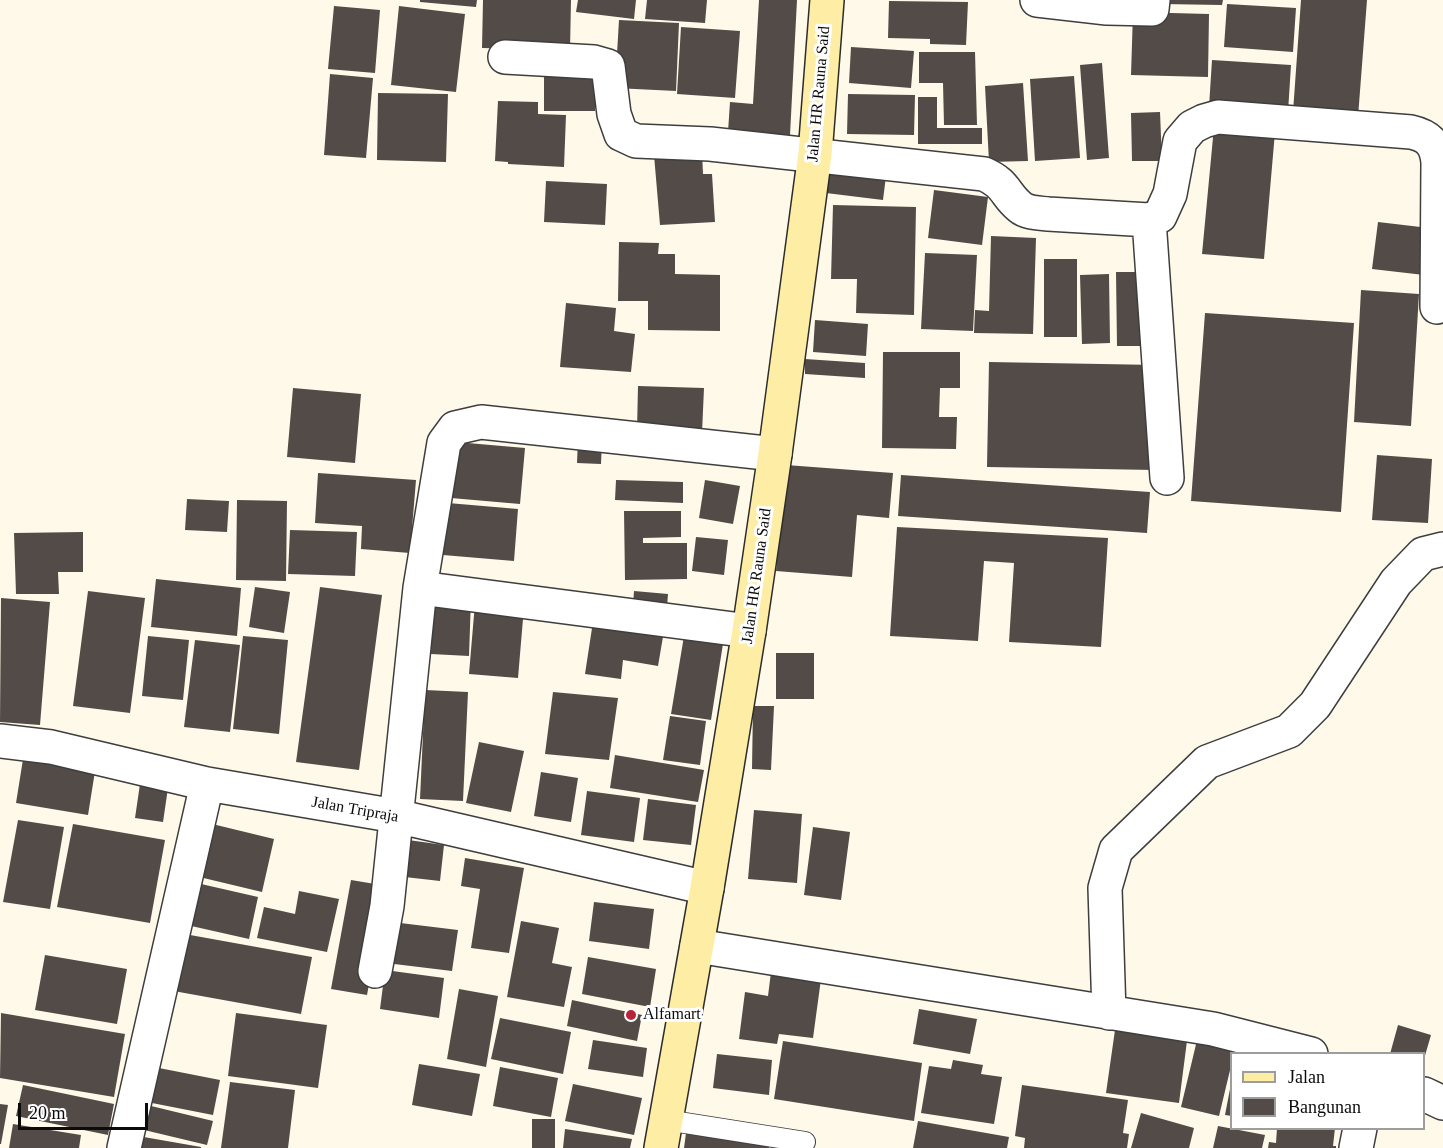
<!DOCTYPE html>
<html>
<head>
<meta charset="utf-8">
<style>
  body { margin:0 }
  #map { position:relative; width:1443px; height:1148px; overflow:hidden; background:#fff9e9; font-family:"Times New Roman",serif }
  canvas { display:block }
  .legend { position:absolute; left:1230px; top:1052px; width:195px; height:78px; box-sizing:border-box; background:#fff; border:2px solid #9d9d9d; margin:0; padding:8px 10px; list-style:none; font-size:18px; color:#0b0b0b }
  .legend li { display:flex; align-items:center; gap:12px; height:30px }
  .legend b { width:30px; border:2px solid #9d9d9d }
  .scale { position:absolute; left:18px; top:1103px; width:130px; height:27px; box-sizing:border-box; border:3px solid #0b0b0b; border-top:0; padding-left:8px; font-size:18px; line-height:21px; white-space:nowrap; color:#0b0b0b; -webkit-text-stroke:4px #fff; paint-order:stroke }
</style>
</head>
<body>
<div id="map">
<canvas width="1443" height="1148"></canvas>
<ul class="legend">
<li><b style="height:8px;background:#feeda4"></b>Jalan</li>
<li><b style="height:16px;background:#534b47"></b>Bangunan</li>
</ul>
<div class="scale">20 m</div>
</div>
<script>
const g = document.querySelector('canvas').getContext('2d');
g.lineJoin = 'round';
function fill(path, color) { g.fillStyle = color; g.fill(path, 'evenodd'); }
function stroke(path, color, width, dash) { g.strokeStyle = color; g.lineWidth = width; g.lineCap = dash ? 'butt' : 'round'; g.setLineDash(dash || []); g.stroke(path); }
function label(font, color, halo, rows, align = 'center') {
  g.font = font + ' "Times New Roman",serif'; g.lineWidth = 6; g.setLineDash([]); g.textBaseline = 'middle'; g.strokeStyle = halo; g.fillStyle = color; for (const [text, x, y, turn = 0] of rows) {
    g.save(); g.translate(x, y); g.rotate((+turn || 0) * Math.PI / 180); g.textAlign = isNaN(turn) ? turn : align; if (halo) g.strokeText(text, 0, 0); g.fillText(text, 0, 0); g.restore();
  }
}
fill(new Path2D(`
  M420 0H477L476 7 420 2Z
  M483 0H571L570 50 482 48Z
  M578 0H636L634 19 576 12Z
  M647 0H707L705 23 645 19Z
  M759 0H797L790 135 728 132 730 102 753 104Z
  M1163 0H1223L1222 5 1162 4Z
  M1301 0H1367L1358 117 1293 112Z
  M889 1 968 2 966 45 930 44V39L888 38Z
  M1227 4 1296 8 1293 52 1224 47Z
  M334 6 380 10 375 73 328 69Z
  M399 6 465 14 456 92 391 85Z
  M1133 12 1209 14 1208 77 1131 75Z
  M619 20 679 23 676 91 615 88Z
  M681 27 740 31 735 98 677 94Z
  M851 47 914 51 911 88 849 83Z
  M919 52H975L977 125H944L943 83H919Z
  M1212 60 1291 65 1288 112 1209 107Z
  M1102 63 1109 158 1087 160 1080 65Z
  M544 64H595V111H544Z
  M330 74 373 78 366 158 324 155Z
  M1074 76 1080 158 1035 161 1030 79Z
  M1023 83 1028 161 989 162 985 86Z
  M378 93 448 94 446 162 377 160Z
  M848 94 915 95 914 135 847 134Z
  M918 97H937V128H982V144H918Z
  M498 101 538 102V114L566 115 564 167 508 164V162L495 161Z
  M1160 112 1162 161H1132L1131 113Z
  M1214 127 1275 132 1264 259 1202 254Z
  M702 152 703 174H712L715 222 660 225 654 155Z
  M830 161 887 168 883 200 826 193Z
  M546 181 607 184 605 225 544 222Z
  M934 190 988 197 982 245 928 238Z
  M833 205 916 207 914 315 856 313 857 279H831Z
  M1378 222 1429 228 1424 275 1372 269Z
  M991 236 1036 238 1033 334 974 333 975 310 989 311Z
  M619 242 659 243 658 254H675V274L720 275V331L648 330V301H618Z
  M925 253 977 255 973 331 921 329Z
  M1044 259H1077V337H1044Z
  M1116 272H1144L1145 346H1117Z
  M1109 274 1110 343 1082 344 1080 275Z
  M1361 290 1419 294 1411 426 1354 422Z
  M566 303 616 308 614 331 635 334 631 372 560 367Z
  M1205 313 1354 323 1341 512 1191 501Z
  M815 320 868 324 866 356 813 352Z
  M883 352H960V388H940L939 417H957L956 449 882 448Z
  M805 359 865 363V378L805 374Z
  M989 362 1157 365 1154 470 987 467Z
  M638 386 704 388 702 433 637 431Z
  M293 388 361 394 355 463 287 457Z
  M578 438 602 440 601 464 577 463Z
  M456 442 525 448 520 504 451 498Z
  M1377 455 1432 459 1428 523 1372 520Z
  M786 465 893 473 889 518 857 515 852 577 776 571Z
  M318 473 416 480 410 553 361 549 362 526 315 523Z
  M901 475 1150 492 1147 533 898 516Z
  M616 480 683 482V503L615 500Z
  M705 480 740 486 733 524 699 518Z
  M187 499 229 501 227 532 185 530Z
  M237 500 287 501 286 581 236 580Z
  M448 503 518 509 514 561 443 555Z
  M624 511H681V537L643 538V543H687V579L625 580Z
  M897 527 1108 538 1101 647 1009 642 1014 563 984 561 978 641 890 636Z
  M290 530 357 532 355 576 288 574Z
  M83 532V572H58L59 594H16L14 533Z
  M696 537 728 540 724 575 692 571Z
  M156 579 241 588 237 636 151 627Z
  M255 587 290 592 284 633 249 627Z
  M320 587 382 595 359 770 296 762Z
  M88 591 145 598 130 713 73 706Z
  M634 591 668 594 667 607 633 605Z
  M433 597 471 598 469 656 431 654Z
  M1 598 50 602 40 725 0 722Z
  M475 603 524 607 518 678 469 674Z
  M594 615 665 625 658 666 623 660 621 679 585 674Z
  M686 624 725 631 711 720 671 714Z
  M148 636 189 640 183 700 142 696Z
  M243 636 288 640 279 734 233 729Z
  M195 640 240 645 230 732 184 727Z
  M776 653H814V699H776Z
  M425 690 468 692 463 801 420 799Z
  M553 692 618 698 609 760 545 754Z
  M753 706H774L771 770 752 769Z
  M670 716 706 721 700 765 663 760Z
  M479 742 524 751 511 812 466 803Z
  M24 753 96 765 88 815 16 803Z
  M615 755 704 770 698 802 610 788Z
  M541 772 578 778 571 822 534 816Z
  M140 784 168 788 163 822 135 818Z
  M587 791 640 798 634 842 581 835Z
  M648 799 696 805 691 845 643 840Z
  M754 810 802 814 797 883 748 879Z
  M18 820 64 827 50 909 3 902Z
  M204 822 274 839 262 892 191 875Z
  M73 824 165 840 150 923 57 907Z
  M813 827 850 832 841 900 804 895Z
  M401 839 444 845 440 881 396 876Z
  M465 858 524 868 509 953 471 948 480 889 461 886Z
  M351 880 387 886 367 995 331 989Z
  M188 881 258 897 249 939 178 923Z
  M299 891 339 899 327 952 257 938 264 907 295 914Z
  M594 902 654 909 649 949 589 941Z
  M521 921 559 928 552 963 572 967 564 1007 507 997Z
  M392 922 458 930 452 971 386 963Z
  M179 933 312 957 301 1014 168 990Z
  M45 955 127 969 117 1024 35 1010Z
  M588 957 656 969 650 1007 582 994Z
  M385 970 444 978 439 1018 380 1009Z
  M771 972 821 979 813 1038 779 1034 777 1044 739 1039 745 992 768 996Z
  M459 989 498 996 486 1067 447 1059Z
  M572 1000 642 1015 637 1041 567 1026Z
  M919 1009 977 1019 970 1054 913 1044Z
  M1 1013 125 1034 114 1097 0 1078Z
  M236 1013 327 1025 318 1088 228 1076Z
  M500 1018 571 1032 563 1074 491 1059Z
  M1116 1023 1188 1033 1179 1103 1106 1093Z
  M1398 1025 1431 1035 1424 1059V1054H1390Z
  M1198 1036 1235 1045 1233 1054H1232V1062L1219 1116 1181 1107Z
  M593 1040 647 1048 643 1077 588 1069Z
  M783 1041 922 1063 914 1121 774 1099Z
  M717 1054 772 1060 769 1095 713 1088Z
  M953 1060 983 1065 981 1074 1002 1077 994 1124 921 1113 929 1066 951 1069Z
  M419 1064 480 1074 472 1116 412 1105Z
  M500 1067 558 1078 551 1117 493 1106Z
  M159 1068 220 1080 213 1115 152 1103Z
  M230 1082 295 1090 288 1148H221Z
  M573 1084 642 1098 634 1135 565 1121Z
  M23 1085 114 1104 108 1135 16 1116Z
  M1022 1085 1128 1100 1123 1133 1129 1134 1127 1148H1024L1025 1138 1015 1136Z
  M1230 1089H1232V1116L1225 1115Z
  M0 1104 8 1105 1 1144H0Z
  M147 1105 213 1121 207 1145 140 1129Z
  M1141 1113 1194 1128 1189 1148H1131Z
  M532 1119H555V1148H532Z
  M918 1121 1009 1137 1007 1148H913Z
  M13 1124 81 1135 79 1148H9Z
  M1218 1126 1265 1135 1262 1148H1213Z
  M1277 1128H1335L1333 1146H1336V1148H1268L1269 1142 1276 1143Z
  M565 1129 632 1139 630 1148H563Z
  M686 1133 769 1143V1148H684Z
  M138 1136 201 1147V1148H136Z`), '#534b47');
const service = new Path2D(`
  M666 1120 805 1142`);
const minor = new Path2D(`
  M1037 0 1107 8 1152 9 1153 0
  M505 57 594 62 608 66 614 114 621 134 636 141 710 144 984 174C1007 184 1004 194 1020 207 1027 213 1039 213 1048 214L1149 220 1160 216 1170 194 1180 141 1192 127 1204 121 1218 117 1411 132C1429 136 1436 144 1438 162L1437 307
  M1149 220 1167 478
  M420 588 749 631
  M0 741 51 747 207 784 396 816 707 888
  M697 946 1213 1029 1311 1054
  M375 971 387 906 420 588 444 443 455 428 481 422 775 454
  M1109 1013 1105 888 1116 850 1207 762 1289 731 1315 705 1396 582 1423 554 1443 549
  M1424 1094 1443 1103
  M124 1148 207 784
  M1356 1148 1360 1128`);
const secondary = new Path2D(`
  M661 1148 707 888 749 631 775 454 815 154 827 0`);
stroke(service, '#3e3e3e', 22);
stroke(minor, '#3e3e3e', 36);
stroke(secondary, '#2d2d2d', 36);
stroke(service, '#fff', 20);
stroke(minor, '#fff', 33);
stroke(secondary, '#feeda4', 33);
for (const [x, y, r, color] of [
  [631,1015,6,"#b92538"]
]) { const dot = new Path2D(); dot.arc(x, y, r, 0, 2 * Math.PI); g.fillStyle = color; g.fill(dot); stroke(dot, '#fff', 2); }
label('16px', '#0b0b0b', '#fff', [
  ["Jalan HR Rauna Said",819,94,-85],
  ["Jalan HR Rauna Said",757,576,-82],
  ["Jalan Tripraja",355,810,10]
]);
label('16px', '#0b0b0b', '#fff', [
  ["Alfamart",643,1015]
], 'left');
</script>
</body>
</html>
